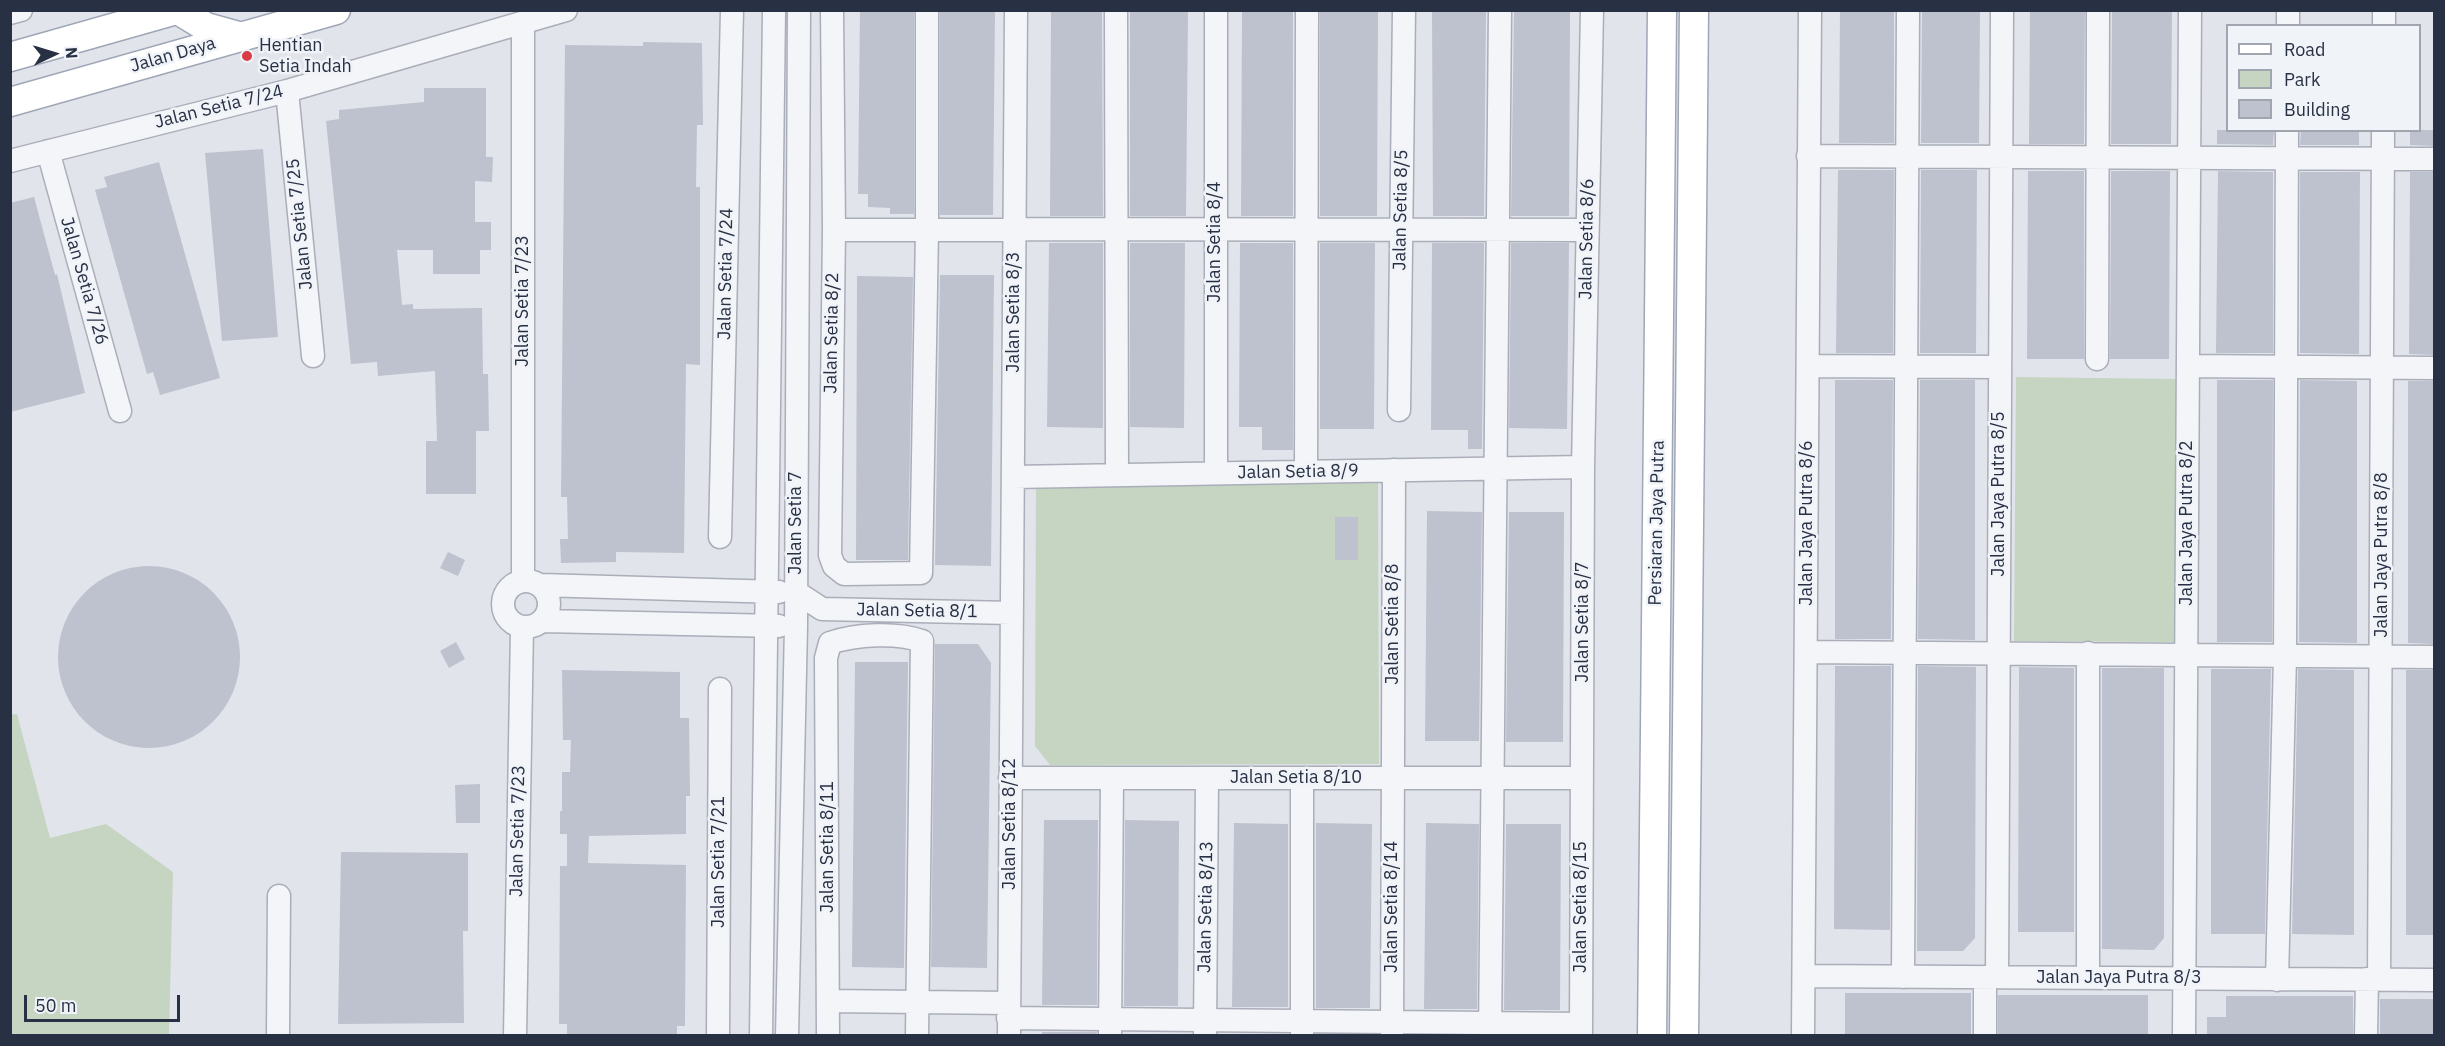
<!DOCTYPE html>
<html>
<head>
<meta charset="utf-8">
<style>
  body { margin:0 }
  #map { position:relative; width:2445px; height:1046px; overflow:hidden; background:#e1e4eb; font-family:"IBM Plex Sans",sans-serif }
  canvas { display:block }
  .frame { position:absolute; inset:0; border:12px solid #283044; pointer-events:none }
  .legend { position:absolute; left:2226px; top:24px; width:195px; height:108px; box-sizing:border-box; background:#f0f3f8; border:2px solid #a0a5b0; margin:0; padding:8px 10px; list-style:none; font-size:18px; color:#283044 }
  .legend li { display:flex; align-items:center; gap:12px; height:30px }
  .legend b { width:30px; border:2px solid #a0a5b0 }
  .north { position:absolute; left:24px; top:24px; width:60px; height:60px; -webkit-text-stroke:4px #f0f3f8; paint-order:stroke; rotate:86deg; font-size:16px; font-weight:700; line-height:24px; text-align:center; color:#283044 }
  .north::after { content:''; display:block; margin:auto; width:21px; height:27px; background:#283044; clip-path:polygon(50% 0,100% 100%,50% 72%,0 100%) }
  .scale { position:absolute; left:24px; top:995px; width:156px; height:27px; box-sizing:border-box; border:3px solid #283044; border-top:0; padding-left:8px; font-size:18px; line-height:21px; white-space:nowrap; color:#283044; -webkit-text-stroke:4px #f0f3f8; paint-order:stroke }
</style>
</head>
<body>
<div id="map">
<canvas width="2445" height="1046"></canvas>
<div class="frame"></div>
<ul class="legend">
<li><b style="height:8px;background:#fff"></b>Road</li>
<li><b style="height:16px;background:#c5d5c1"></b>Park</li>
<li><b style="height:16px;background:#bdc2ce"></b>Building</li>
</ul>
<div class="north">N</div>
<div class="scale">50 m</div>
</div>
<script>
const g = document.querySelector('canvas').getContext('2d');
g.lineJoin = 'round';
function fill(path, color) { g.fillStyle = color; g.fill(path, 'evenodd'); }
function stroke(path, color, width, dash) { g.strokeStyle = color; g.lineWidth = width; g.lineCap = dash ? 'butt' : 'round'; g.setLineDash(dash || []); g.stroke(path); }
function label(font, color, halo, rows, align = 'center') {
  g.font = font + ' "IBM Plex Sans",sans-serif'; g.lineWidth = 5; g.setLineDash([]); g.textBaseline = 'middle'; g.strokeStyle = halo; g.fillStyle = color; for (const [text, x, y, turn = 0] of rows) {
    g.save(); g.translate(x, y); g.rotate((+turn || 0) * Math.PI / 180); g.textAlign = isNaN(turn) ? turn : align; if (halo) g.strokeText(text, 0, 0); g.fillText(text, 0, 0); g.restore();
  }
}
fill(new Path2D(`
  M2016 377 2177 379 2175 642 2014 641Z
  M1378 478 1379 764 1050 765 1035 746 1036 484Z
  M17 714 50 838 106 824 173 872 169 1035H11L10 715Z`), '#c5d5c1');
fill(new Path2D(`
  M860 10H914V214H890V208L868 207V194H858Z
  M940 10H995L993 215H940Z
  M1051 10H1102L1103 216H1050Z
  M1130 10H1188L1186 216H1130Z
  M1242 10H1293V216H1241Z
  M1320 10H1378L1377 216H1320Z
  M1432 10H1486L1484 216H1433Z
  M1514 10H1570L1569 216H1511Z
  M1840 10H1894V143H1839Z
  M1922 10H1980L1979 143H1921Z
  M2030 10H2085L2084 144H2029Z
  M2112 10H2172L2171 144H2111Z
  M643 42 702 43 703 125H697L696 187H700V365L686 364 684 553 616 552V562L561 563 560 539H568L567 497H561L565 45 643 46Z
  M424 88H486V157H493L492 182 475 181V222H491V250H480V274H433V250H397L402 305 413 304V309L482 308 483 374H488L489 431H476V494H426V441H437L435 371 378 376 377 362 351 364 326 121 339 119V110L424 102Z
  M2217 130H2274L2273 145 2217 144Z
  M2301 130H2359V145H2300Z
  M2410 130H2434V146L2410 145Z
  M263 149 278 337 222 341 205 153Z
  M159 162 220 378 160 395 153 372 147 374 95 190 107 187 104 177Z
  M1838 170H1894L1893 353H1836Z
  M1921 170H1977L1976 353H1920Z
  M2028 171H2084V359H2027Z
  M2111 171H2170L2169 359H2110Z
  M2218 171 2273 172V353H2216Z
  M2300 172H2360L2359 354 2300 353Z
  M2410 172H2434V355L2409 354Z
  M34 197 55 275 57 274 85 393 10 412V203Z
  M1049 243H1103V428L1047 427Z
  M1130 243H1185L1184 428 1130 427Z
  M1240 243H1293V450H1262V427H1239Z
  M1320 243H1375L1374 429H1320Z
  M1432 243H1484L1482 449H1468V430H1431Z
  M1511 243H1569L1567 429 1509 428Z
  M940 275H994L991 566 935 565Z
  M857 276 913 277 908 560H856Z
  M1835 380H1893L1891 639H1835Z
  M1920 380H1975V640L1918 639Z
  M2217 380H2273L2272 642H2217Z
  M2300 380 2357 381V643L2299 642Z
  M2408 381H2434V644L2408 643Z
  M1427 511 1482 512 1479 741H1425Z
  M1509 512H1564L1563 742H1506Z
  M1335 517H1358V560H1335Z
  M448 552 465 560 458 576 440 568Z
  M58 657a91 91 0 1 1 182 0a91 91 0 1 1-182 0Z
  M456 642 465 659 449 668 440 651Z
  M935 644H978L991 663 987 968 931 967Z
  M855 662H908L904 968 852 967Z
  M1835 666H1891L1890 930 1834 929Z
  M1918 666 1976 667 1975 938 1963 951H1917Z
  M2019 667 2074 668V932H2018Z
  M2102 668H2164V938L2154 950 2102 949Z
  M2211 669H2271L2265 934H2211Z
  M2298 669 2354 670V935L2292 934Z
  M562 670 680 672V718H689L690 796H686V834L589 836 588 863 686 865 685 1026H677V1035H567V1024H559L560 866H567V834H560V811H562V772H570L571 740H563Z
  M2406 670H2434V935H2406Z
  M480 784V823H456L455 785Z
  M1044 820H1098L1097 1005H1042Z
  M1125 820 1179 821 1178 1006H1124Z
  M1234 823 1288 824V1007H1232Z
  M1316 823 1372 824 1370 1008H1316Z
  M1426 823 1479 824 1477 1009H1424Z
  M1506 824H1561L1560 1010H1504Z
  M341 852 468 853V931H463L464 1023 338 1024Z
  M1845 993H1971V1035H1845Z
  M1998 995H2148V1035H1998Z
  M2226 996H2353V1035H2207V1017H2226Z
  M2380 999H2434V1035H2380Z
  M1042 1032H1097L1096 1035H1042Z`), '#bdc2ce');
const minor = new Path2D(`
  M832 10 834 230 830 555 834 566 844 574 921 573 927 230V10
  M1116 10 1117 475
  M10 13 21 10
  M2288 26V10
  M2384 26V10
  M287 91 313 356
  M48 151 120 411
  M1808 156 2434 159
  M10 161 287 91 566 10
  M1014 229 1587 230
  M834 230H1015
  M2097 359 2098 10
  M1808 366 2000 367
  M2189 366 2434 368
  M1399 410 1404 10
  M1306 472 1307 10
  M1216 473V10
  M1013 477 1583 467
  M720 537 732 10
  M523 580V23
  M503 604a23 23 0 1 1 46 0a23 23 0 1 1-46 0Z
  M540 585 779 592
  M796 592 822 609 1012 613
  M543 621 779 626
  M1806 652 2434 657
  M1010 778H1582
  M1804 976 2434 980
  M1903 977 1908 10
  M1997 977 2002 10
  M2088 978V653
  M2379 979 2383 130
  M2277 980 2285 657 2287 130
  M829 1001 1009 1003
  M1008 1018 1581 1024
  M1205 1034 1207 778
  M1302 1034V778
  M278 1036 279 896
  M515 1036 522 627
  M718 1036 720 689
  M761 1036 774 10
  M787 1036 796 626 799 10
  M828 1036 826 658 830 643C856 634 897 632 922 641L917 1036
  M1009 1036 1016 10
  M1110 1036 1112 778
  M1392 1036 1394 470
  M1490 1036 1500 10
  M1581 1036 1583 467 1592 10
  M1803 1036 1810 10
  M1985 1036V977
  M2184 1036 2190 10
  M2366 1036 2367 979`);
const major = new Path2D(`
  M178 10 206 27 238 36
  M10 57 176 10
  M10 102 336 10
  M1652 1036 1662 10
  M1684 1036 1694 10`);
stroke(minor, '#aaaeb9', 25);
stroke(major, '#9fa7b7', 31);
stroke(minor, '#f4f5f8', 22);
stroke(major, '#fff', 28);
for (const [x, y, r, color] of [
  [247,56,6,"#d93c47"]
]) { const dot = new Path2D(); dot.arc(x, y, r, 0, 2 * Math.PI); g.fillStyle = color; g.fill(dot); stroke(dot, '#f0f3f8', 2); }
label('18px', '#283044', '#f0f3f8', [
  ["Hentian",259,46],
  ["Setia Indah",259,67]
], 'left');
label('18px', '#283044', '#f0f3f8', [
  ["Jalan Daya",173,55,-16],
  ["Jalan Setia 7/24",219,107,-14],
  ["Jalan Setia 8/5",1401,210,-89],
  ["Jalan Setia 7/25",300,224,-96],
  ["Jalan Setia 8/6",1587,239,-89],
  ["Jalan Setia 8/4",1215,242,-90],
  ["Jalan Setia 7/24",726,274,-89],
  ["Jalan Setia 7/26",84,281,74],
  ["Jalan Setia 7/23",523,301,-90],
  ["Jalan Setia 8/3",1014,312,-90],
  ["Jalan Setia 8/2",832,333,-89],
  ["Jalan Setia 8/9",1298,472,-1],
  ["Jalan Jaya Putra 8/5",1999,494,-90],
  ["Jalan Setia 7",796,523,-90],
  ["Persiaran Jaya Putra",1657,523,-89],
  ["Jalan Jaya Putra 8/6",1807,523,-90],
  ["Jalan Jaya Putra 8/2",2187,523,-90],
  ["Jalan Jaya Putra 8/8",2382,555,-90],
  ["Jalan Setia 8/1",917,611,1],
  ["Jalan Setia 8/7",1583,622,-90],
  ["Jalan Setia 8/8",1393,624,-90],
  ["Jalan Setia 8/10",1296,778],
  ["Jalan Setia 8/12",1010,824,-90],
  ["Jalan Setia 7/23",518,831,-89],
  ["Jalan Setia 8/11",828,847,-90],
  ["Jalan Setia 7/21",719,862,-90],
  ["Jalan Setia 8/13",1206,907,-89],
  ["Jalan Setia 8/14",1392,907,-90],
  ["Jalan Setia 8/15",1581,907,-90],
  ["Jalan Jaya Putra 8/3",2119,978]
]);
</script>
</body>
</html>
